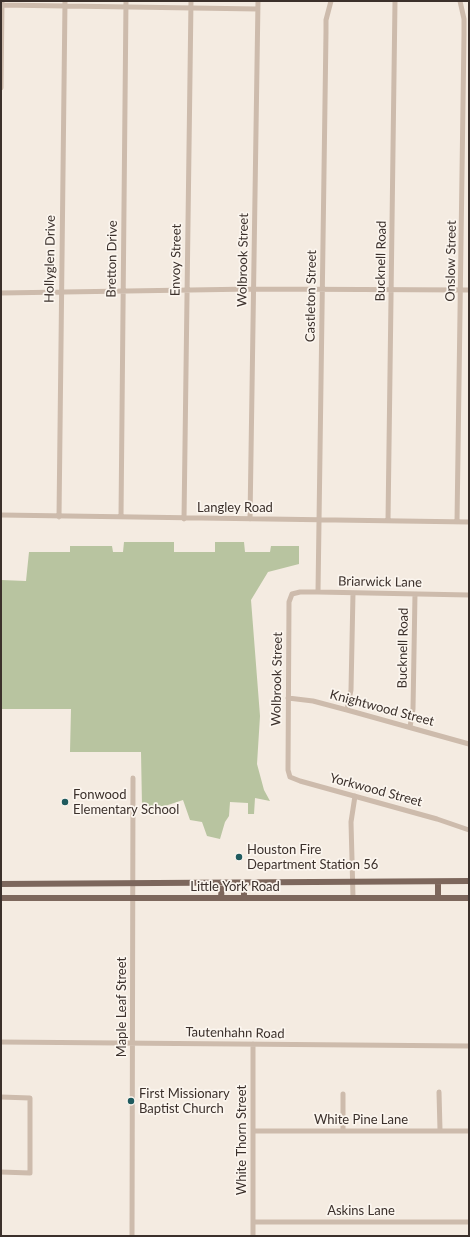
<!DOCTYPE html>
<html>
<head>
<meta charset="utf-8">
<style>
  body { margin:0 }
  #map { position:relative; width:470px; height:1237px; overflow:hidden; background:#f4ebe1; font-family:Lato,sans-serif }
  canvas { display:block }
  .frame { position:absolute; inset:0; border:2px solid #3b302b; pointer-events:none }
</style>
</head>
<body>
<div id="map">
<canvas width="470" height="1237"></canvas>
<div class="frame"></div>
</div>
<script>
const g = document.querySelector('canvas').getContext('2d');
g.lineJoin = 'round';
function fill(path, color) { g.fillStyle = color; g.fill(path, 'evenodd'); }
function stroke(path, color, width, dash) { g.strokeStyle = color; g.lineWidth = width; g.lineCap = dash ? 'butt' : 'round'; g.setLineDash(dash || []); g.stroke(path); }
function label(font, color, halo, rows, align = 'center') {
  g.font = font + ' Lato,sans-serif'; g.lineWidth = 3.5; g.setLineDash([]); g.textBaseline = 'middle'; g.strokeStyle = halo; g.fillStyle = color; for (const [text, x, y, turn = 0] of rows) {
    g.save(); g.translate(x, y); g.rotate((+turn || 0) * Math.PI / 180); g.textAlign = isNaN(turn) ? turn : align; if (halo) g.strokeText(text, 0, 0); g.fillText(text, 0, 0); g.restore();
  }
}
fill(new Path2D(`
  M124 542H174V552H215V542H244L245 552H270L271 546H299V564L268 572 251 600 260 716 257 764 264 790 270 801 255 798 254 814H248V803L230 802 229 816 225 822 220 839 207 836 202 822 190 820 183 800 165 806H142L141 752H70L71 709H1V580L26 581 29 552H70V546H112L113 552H123Z`), '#b8c4a0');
stroke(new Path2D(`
  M1 5 258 9
  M1 88 2 1
  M1 293 253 289 469 290
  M1 515 469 522
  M59 517 65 1
  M121 517 126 1
  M184 519 191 1
  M250 519 258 1
  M388 521 395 1
  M457 522 464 34V19L460 1
  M318 592 326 32V20L331 1
  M469 595 318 592H300L292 594 289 602 288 770 290 777 300 781 437 819 469 830
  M288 698 313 701 347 710 469 744
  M347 710 351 690 353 593
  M410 727 413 709 415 594
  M353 897 351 822 355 796
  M1 1042 469 1046
  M253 1044V1236
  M439 1092 440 1130
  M343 1094V1130
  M1 1097 30 1098V1173L1 1172
  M253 1131H469
  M253 1222H469
  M132 1236 133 778`), '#cdbbac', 5);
stroke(new Path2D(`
  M244 883V898
  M1 884 469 881
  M1 898H469
  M221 898 222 883
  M438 898V882`), '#7d675c', 6);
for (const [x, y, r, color] of [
  [65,802,4,"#1f5a5e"],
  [239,857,4,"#1f5a5e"],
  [131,1101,4,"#1f5a5e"]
]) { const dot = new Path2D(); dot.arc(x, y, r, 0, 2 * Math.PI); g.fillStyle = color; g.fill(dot); stroke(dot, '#fbf5ee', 1.5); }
label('13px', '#3b302b', '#fbf5ee', [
  ["Hollyglen Drive",50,259,-89],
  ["Bretton Drive",112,259,-89],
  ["Envoy Street",176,260,-89],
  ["Wolbrook Street",243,260,-89],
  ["Bucknell Road",381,261,-89],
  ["Onslow Street",451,261,-89],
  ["Castleton Street",311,296,-89],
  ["Langley Road",235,508],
  ["Briarwick Lane",380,582,1],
  ["Bucknell Road",403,648,-89],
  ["Wolbrook Street",277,679,-89],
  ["Knightwood Street",382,708,15],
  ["Yorkwood Street",376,790,15],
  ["Little York Road",235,887],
  ["Maple Leaf Street",122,1007,-90],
  ["Tautenhahn Road",235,1033,1],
  ["White Pine Lane",361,1120],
  ["White Thorn Street",242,1140,-90],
  ["Askins Lane",361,1211]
]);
label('13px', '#3b302b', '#fbf5ee', [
  ["Fonwood",73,795],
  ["Elementary School",73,810],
  ["Houston Fire",247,850],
  ["Department Station 56",247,865],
  ["First Missionary",139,1094],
  ["Baptist Church",139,1109]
], 'left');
</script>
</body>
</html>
